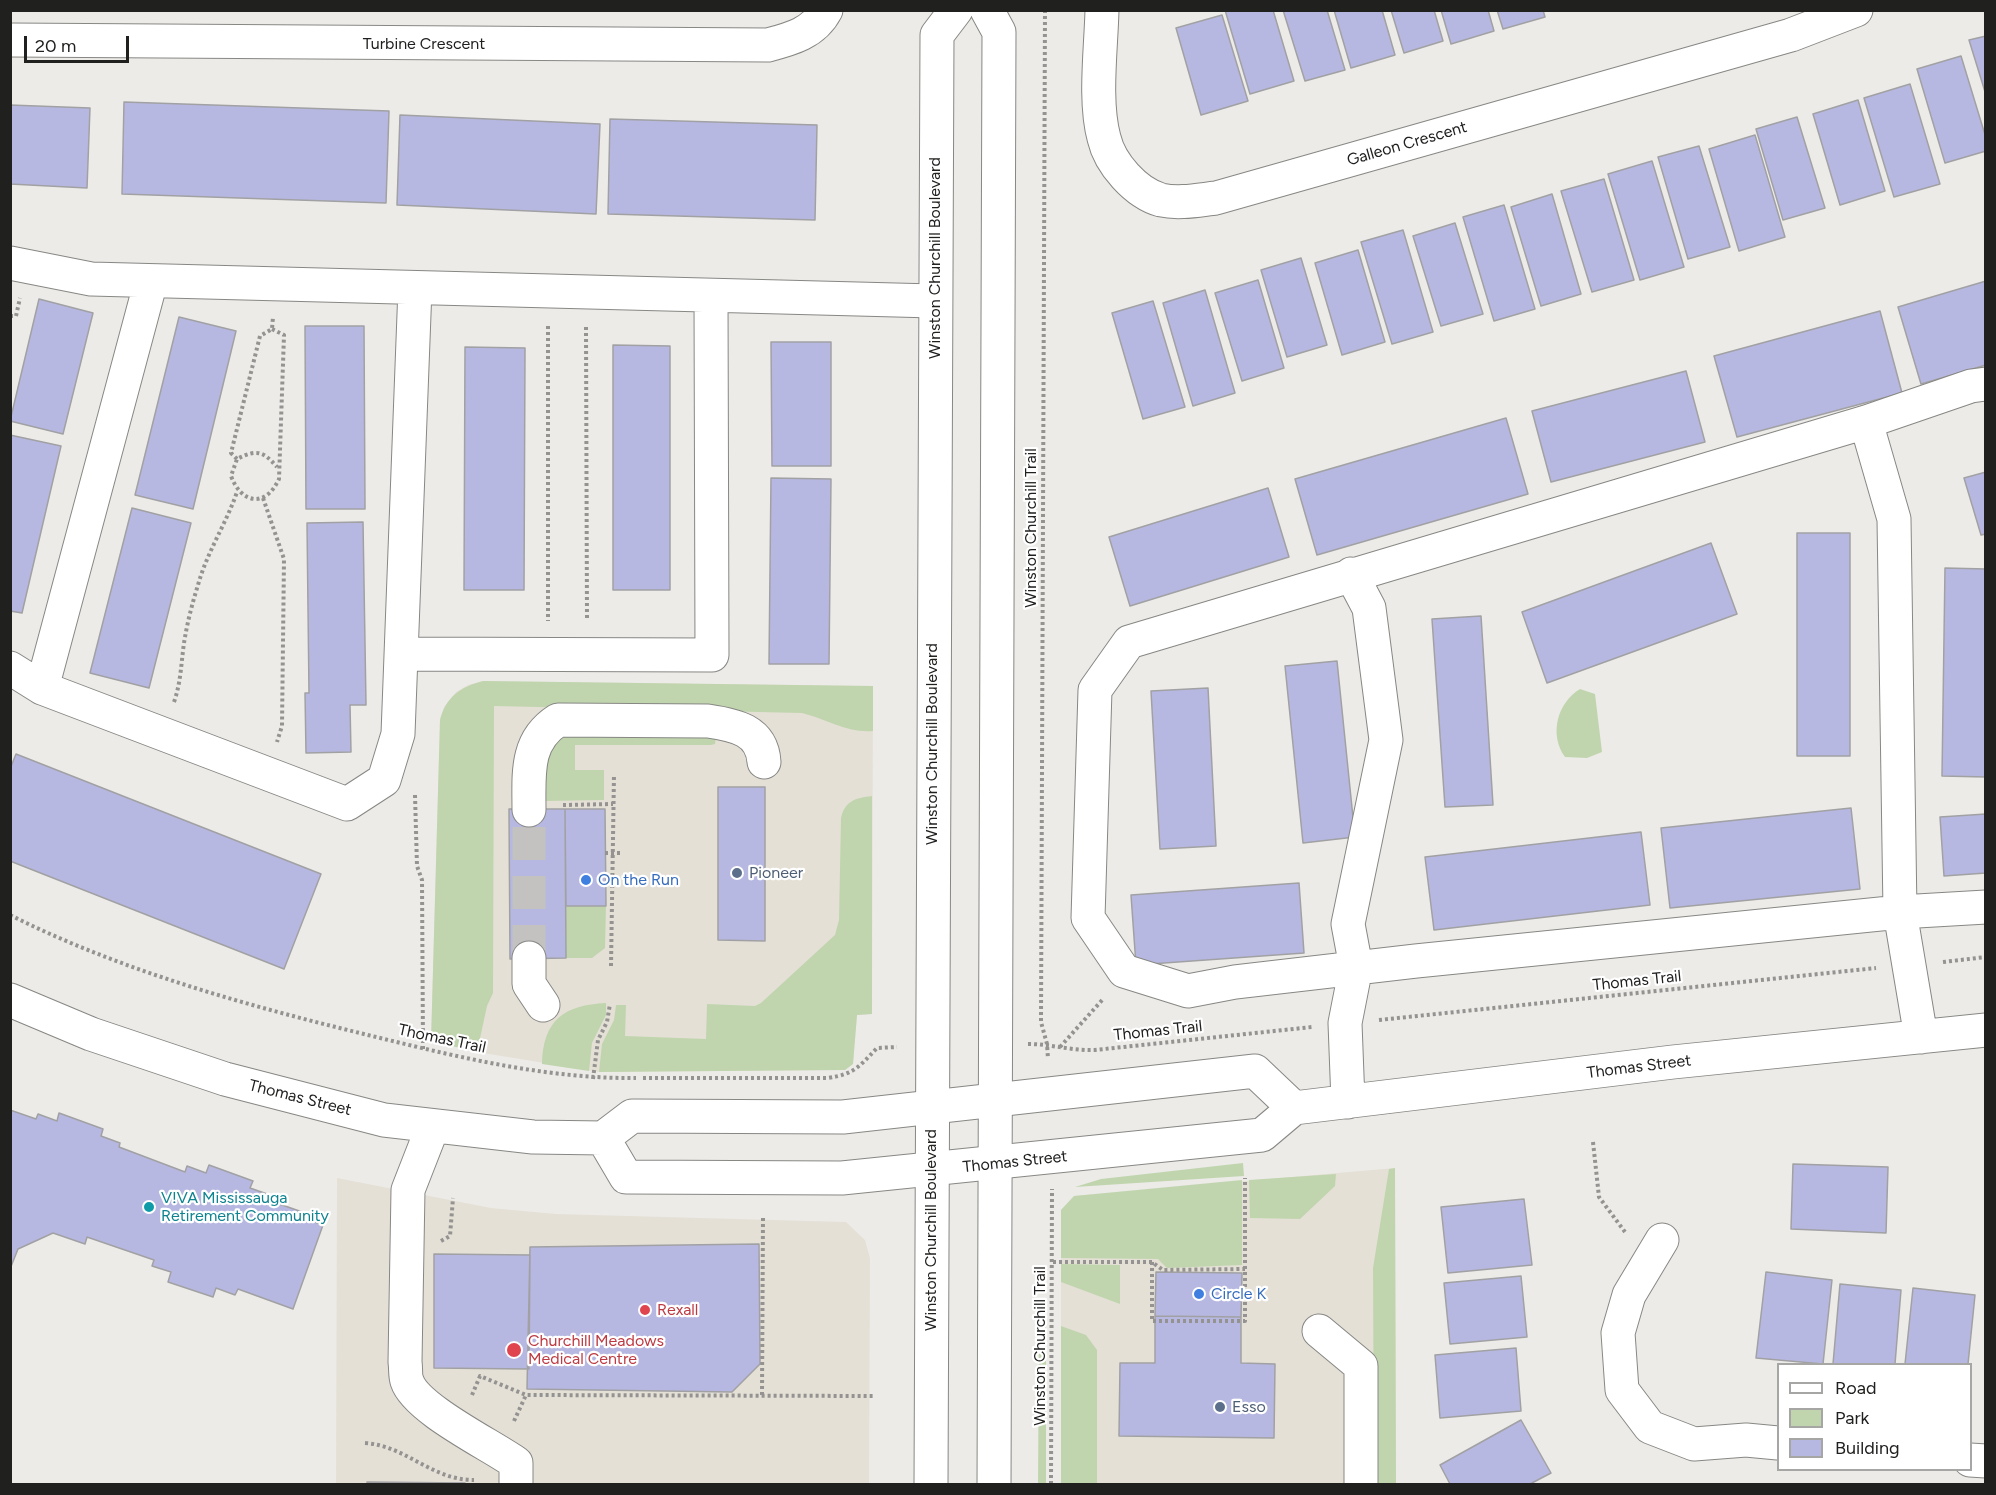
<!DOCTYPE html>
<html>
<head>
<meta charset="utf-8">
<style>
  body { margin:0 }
  #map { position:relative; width:1996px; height:1495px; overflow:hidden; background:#ecebe8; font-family:Figtree,sans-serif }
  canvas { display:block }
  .frame { position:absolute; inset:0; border:12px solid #20201f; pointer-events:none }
  .legend { position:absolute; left:1777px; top:1363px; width:195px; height:108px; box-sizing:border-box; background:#fff; border:2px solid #a6a6a5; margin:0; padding:8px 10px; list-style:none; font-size:18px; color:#20201f }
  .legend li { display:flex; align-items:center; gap:12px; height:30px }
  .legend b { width:30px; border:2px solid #a6a6a5 }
  .scale { position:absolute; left:24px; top:36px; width:105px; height:27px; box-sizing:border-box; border:3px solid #20201f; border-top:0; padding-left:8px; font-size:18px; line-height:21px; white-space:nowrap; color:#20201f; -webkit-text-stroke:4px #fff; paint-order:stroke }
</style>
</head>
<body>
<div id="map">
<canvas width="1996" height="1495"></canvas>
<div class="frame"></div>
<ul class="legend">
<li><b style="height:8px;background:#fff"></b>Road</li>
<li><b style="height:16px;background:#c0d5ae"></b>Park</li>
<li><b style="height:16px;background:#b7b8e1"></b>Building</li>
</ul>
<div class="scale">20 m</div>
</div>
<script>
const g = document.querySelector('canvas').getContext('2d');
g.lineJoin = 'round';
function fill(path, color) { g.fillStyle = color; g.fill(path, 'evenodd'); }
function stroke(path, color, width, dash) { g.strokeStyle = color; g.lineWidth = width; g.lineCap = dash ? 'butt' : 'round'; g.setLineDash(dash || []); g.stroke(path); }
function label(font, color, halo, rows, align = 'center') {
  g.font = font + ' Figtree,sans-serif'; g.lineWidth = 4.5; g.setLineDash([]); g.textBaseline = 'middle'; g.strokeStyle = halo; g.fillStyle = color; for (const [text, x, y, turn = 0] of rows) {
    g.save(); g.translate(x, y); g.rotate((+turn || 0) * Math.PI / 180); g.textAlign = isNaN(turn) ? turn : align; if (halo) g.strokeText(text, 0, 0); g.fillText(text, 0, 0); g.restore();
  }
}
fill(new Path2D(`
  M483 681 873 686 872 1014 857 1015 853 1064 845 1070 599 1072 477 1052 431 1041 440 720 444 707 456 692 468 685Z
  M1395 1168 1396 1484H1061V1210L1074 1196Z
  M337 1178 491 1208 556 1214 846 1222 865 1240 870 1258 869 1484H336Z`), '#e4e0d6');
fill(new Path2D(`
  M483 681 873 686V731C846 733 827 719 802 713L494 706 493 993 487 1006 477 1052 431 1041 440 720C446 697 460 687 483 681Z
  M1580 689 1595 694 1602 752 1587 758 1565 757C1549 735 1557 703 1580 689Z
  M559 736 716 737 715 744 711 745H575V770H604V800L545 801V759Z
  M872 796V1014L857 1015 853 1064 845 1070 599 1072 602 1044 614 1020 616 1005H626L625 1036 706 1039 707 1004 755 1006 761 1003 835 935 839 920 841 818C845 801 855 798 872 796Z
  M566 906H606L605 948 592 958H566Z
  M606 1003V1015L592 1043 589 1071 542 1064C543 1020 564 1005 606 1003Z
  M1243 1163 1244 1176 1075 1187 1101 1179Z
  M1395 1168 1396 1484H1374L1373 1268 1389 1169Z
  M1336 1174 1335 1186 1300 1219 1250 1218 1249 1180Z
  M1242 1180V1265L1167 1268 1158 1259 1061 1258V1210L1074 1196Z
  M1061 1264 1120 1265V1304L1061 1282Z
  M1061 1326 1086 1335 1097 1350V1484H1061Z
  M1046 1327V1484H1038L1039 1334Z`), '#c0d5ae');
const building = new Path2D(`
  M1225 10H1273L1294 81 1250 94Z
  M1283 10H1327L1345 70 1305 81Z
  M1334 10H1382L1395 55 1351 68Z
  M1391 10H1434L1443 41 1404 53Z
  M1441 10H1488L1494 31 1451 44Z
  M1497 10H1543L1545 17 1503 29Z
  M1222 15 1248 101 1201 115 1176 28Z
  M1986 36V95L1969 40Z
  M1961 56 1986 138V151L1945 163 1917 69Z
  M1910 84 1940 184 1894 197 1864 98Z
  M1858 100 1885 191 1840 205 1813 114Z
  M124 102 389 111 386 203 122 194Z
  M10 105 90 108 87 188 10 184Z
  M400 115 600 124 596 214 397 205Z
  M1797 117 1825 208 1783 220 1756 129Z
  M610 119 817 125 815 220 608 214Z
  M1755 135 1785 237 1739 251 1709 149Z
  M1699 146 1730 247 1688 259 1658 157Z
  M1652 161 1684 267 1640 280 1608 174Z
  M1604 179 1634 280 1592 292 1561 191Z
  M1552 194 1581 294 1541 306 1511 207Z
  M1504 205 1535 309 1494 321 1463 217Z
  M1455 223 1483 314 1441 326 1413 236Z
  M1403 230 1433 332 1392 344 1361 242Z
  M1358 250 1385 342 1342 355 1315 263Z
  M1301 258 1327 345 1287 357 1261 270Z
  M1258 280 1284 368 1242 381 1215 293Z
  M1986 281V365L1921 384 1898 307Z
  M1205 290 1235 393 1193 406 1163 303Z
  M39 299 93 313 63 434 10 421Z
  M1153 301 1185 407 1143 419 1112 313Z
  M1880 311 1902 393 1737 437 1714 356Z
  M179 317 236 331 193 509 135 495Z
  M305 326H364L365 509H306Z
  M771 342H831V466H772Z
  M613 345 670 346V590H613Z
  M465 347 525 348 524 590H464Z
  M1686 371 1705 442 1551 482 1532 411Z
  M1506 418 1528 494 1317 555 1295 479Z
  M10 435 61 446 22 613 10 611Z
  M1986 472V534L1981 535 1964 478Z
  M771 478 831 479 829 664H769Z
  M1268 488 1289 557 1130 606 1109 537Z
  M132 508 191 523 149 688 90 673Z
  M363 522 366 705H350L351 752 306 753 305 693H309L307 523Z
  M1797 533H1850V756H1797Z
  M1711 543 1737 614 1547 683 1522 612Z
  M1945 568 1986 569V777L1942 776Z
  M1481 616 1493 805 1445 807 1432 619Z
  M1337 661 1355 837 1303 843 1285 666Z
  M1208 688 1216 846 1160 849 1151 691Z
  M16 754 321 874 284 969 10 861V769Z
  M718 787H765V941L718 940Z
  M1851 808 1860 889 1670 908 1661 828Z
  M509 809H565L566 958 510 959Z
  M565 809H605L606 906H566Z
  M1986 814V873L1944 876 1940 817Z
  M1641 832 1650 905 1434 930 1425 857Z
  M1299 883 1304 953 1136 965 1131 895Z
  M10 1110 36 1119 38 1114 57 1121 59 1113 103 1129 101 1136 120 1143 119 1147 185 1172 187 1166 206 1173 209 1165 253 1181 250 1188 270 1195 268 1200 305 1213 304 1218 323 1225 293 1309 238 1289 235 1295 216 1288 213 1297 168 1282 171 1272 152 1266 154 1260 87 1237 85 1244 53 1233 18 1249 10 1269Z
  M1793 1164 1888 1167 1886 1233 1791 1229Z
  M1524 1199 1532 1265 1448 1273 1441 1207Z
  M759 1244 760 1364 732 1392 527 1389 530 1247Z
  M434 1254 530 1255 529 1369 434 1368Z
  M1156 1272 1242 1273 1241 1317 1155 1316Z
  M1766 1272 1832 1280 1823 1364 1756 1358Z
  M1521 1276 1527 1337 1450 1344 1444 1283Z
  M1840 1284 1901 1290 1895 1364H1833Z
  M1913 1288 1975 1295 1968 1364H1905Z
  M1155 1316 1241 1317V1363L1275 1364 1274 1438 1119 1436 1120 1363H1155Z
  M1516 1348 1521 1411 1440 1418 1435 1355Z
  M1521 1420 1551 1473 1530 1484H1450L1440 1465Z
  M367 1482 465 1483V1484H367Z`);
fill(building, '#b7b8e1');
stroke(building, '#a1a1a4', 1.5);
stroke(new Path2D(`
  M529 958V810`), '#c3c2c0', 33, [33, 16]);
const minor = new Path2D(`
  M1102 10C1101 50 1094 101 1104 138 1110 164 1136 193 1161 200 1179 204 1198 200 1216 198L1791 35 1856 10
  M10 40 768 45C791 39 814 33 826 10
  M10 263 91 279 934 301
  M1986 384 1971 386 1866 422 1129 642 1095 690 1088 918 1124 971 1188 991 1235 982 1416 961 1900 912 1986 907
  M1866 422 1894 519 1900 912 1921 1037
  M401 654 712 655 711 296
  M10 668 42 688 347 804 384 780 398 734 415 288
  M42 688 151 281
  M529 810C529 774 525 741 558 720L708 721C735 725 762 730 764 762
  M529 958V984L543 1005
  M10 1000 91 1034 225 1079 384 1120 533 1137 603 1138 632 1116 843 1117 1255 1071 1294 1108
  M1348 1102 1345 1023 1356 967 1348 924 1386 740 1369 608 1351 574
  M433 1126 408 1190 405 1362C406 1368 405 1376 407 1381 416 1409 491 1445 516 1463V1484
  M603 1138 626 1177 842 1178 1262 1135 1294 1108 1673 1062 1986 1030
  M1662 1240 1629 1295 1618 1333 1622 1390 1650 1427 1694 1444 1746 1440 1778 1443
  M1319 1331 1361 1366V1484
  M1970 1460 1986 1461`);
const major = new Path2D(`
  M987 10 999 32 994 1484
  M931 1484 937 35 956 10`);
stroke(minor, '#878784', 35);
stroke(major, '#878784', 35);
stroke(new Path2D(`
  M1045 10 1041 1022 1047 1044 1048 1059
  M10 316H16L20 298
  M548 326V621
  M586 327 587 620
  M272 329 284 335 279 479C265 509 241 503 231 476L237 459C257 449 263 451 277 467
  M237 459 231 453 260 336 272 329 273 317
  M263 498 284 559 282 726 277 742
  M174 702C181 682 181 664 184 643 187 624 192 604 198 585 207 552 226 524 237 492
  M415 795 417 866 422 880 423 1049
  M563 805 613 804
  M605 853H620
  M10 915C124 972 249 1006 372 1036 458 1057 547 1079 636 1078
  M1943 962 1986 957
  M611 966 614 774
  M1379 1020 1876 968
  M1028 1044C1051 1044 1072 1051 1095 1050L1312 1027
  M1060 1047 1104 998
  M643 1078H828C854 1074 859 1067 877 1048L897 1047
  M593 1079 598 1040 607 1022 610 1004
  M1593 1142 1599 1197 1625 1232
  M441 1241 450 1236 453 1198
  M1053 1262H1152L1163 1270 1245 1269
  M1152 1262V1321H1245V1178
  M472 1395 480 1376 526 1395 873 1396
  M762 1395 763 1216
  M514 1421 526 1395
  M365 1443C407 1446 431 1480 474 1480
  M1051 1484 1052 1189`), '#949391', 4, [3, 3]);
stroke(minor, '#fff', 33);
stroke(major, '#fff', 33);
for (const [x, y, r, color] of [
  [737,873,6,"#5c6f8a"],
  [586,880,6,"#3f7fe0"],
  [149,1207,6,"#0f9aa8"],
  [1199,1294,6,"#3f7fe0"],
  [645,1310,6,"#e0444e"],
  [514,1350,8,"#e0444e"],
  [1220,1407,6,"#5c6f8a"]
]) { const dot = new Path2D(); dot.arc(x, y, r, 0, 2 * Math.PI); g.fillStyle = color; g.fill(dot); stroke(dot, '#fff', 2); }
label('16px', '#20201f', '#fff', [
  ["Turbine Crescent",424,44],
  ["Galleon Crescent",1407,144,-16],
  ["Winston Churchill Boulevard",935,258,-90],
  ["Winston Churchill Trail",1031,528,-90],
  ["Winston Churchill Boulevard",932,744,-90],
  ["Thomas Trail",1637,981,-6],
  ["Thomas Trail",1158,1031,-6],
  ["Thomas Trail",442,1039,12],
  ["Thomas Street",1639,1067,-7],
  ["Thomas Street",300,1098,14],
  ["Thomas Street",1015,1162,-6],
  ["Winston Churchill Boulevard",931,1230,-90],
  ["Winston Churchill Trail",1040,1346,-90]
]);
label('16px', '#4e5e75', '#fff', [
  ["Pioneer",749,873],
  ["Esso",1232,1407]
], 'left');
label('16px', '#366cbe', '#fff', [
  ["On the Run",598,880],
  ["Circle K",1211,1294]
], 'left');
label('16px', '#0d838f', '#fff', [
  ["V!VA Mississauga",161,1198],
  ["Retirement Community",161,1216]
], 'left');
label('16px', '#be3a42', '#fff', [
  ["Rexall",657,1310],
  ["Churchill Meadows",528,1341],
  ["Medical Centre",528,1359]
], 'left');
</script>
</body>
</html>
